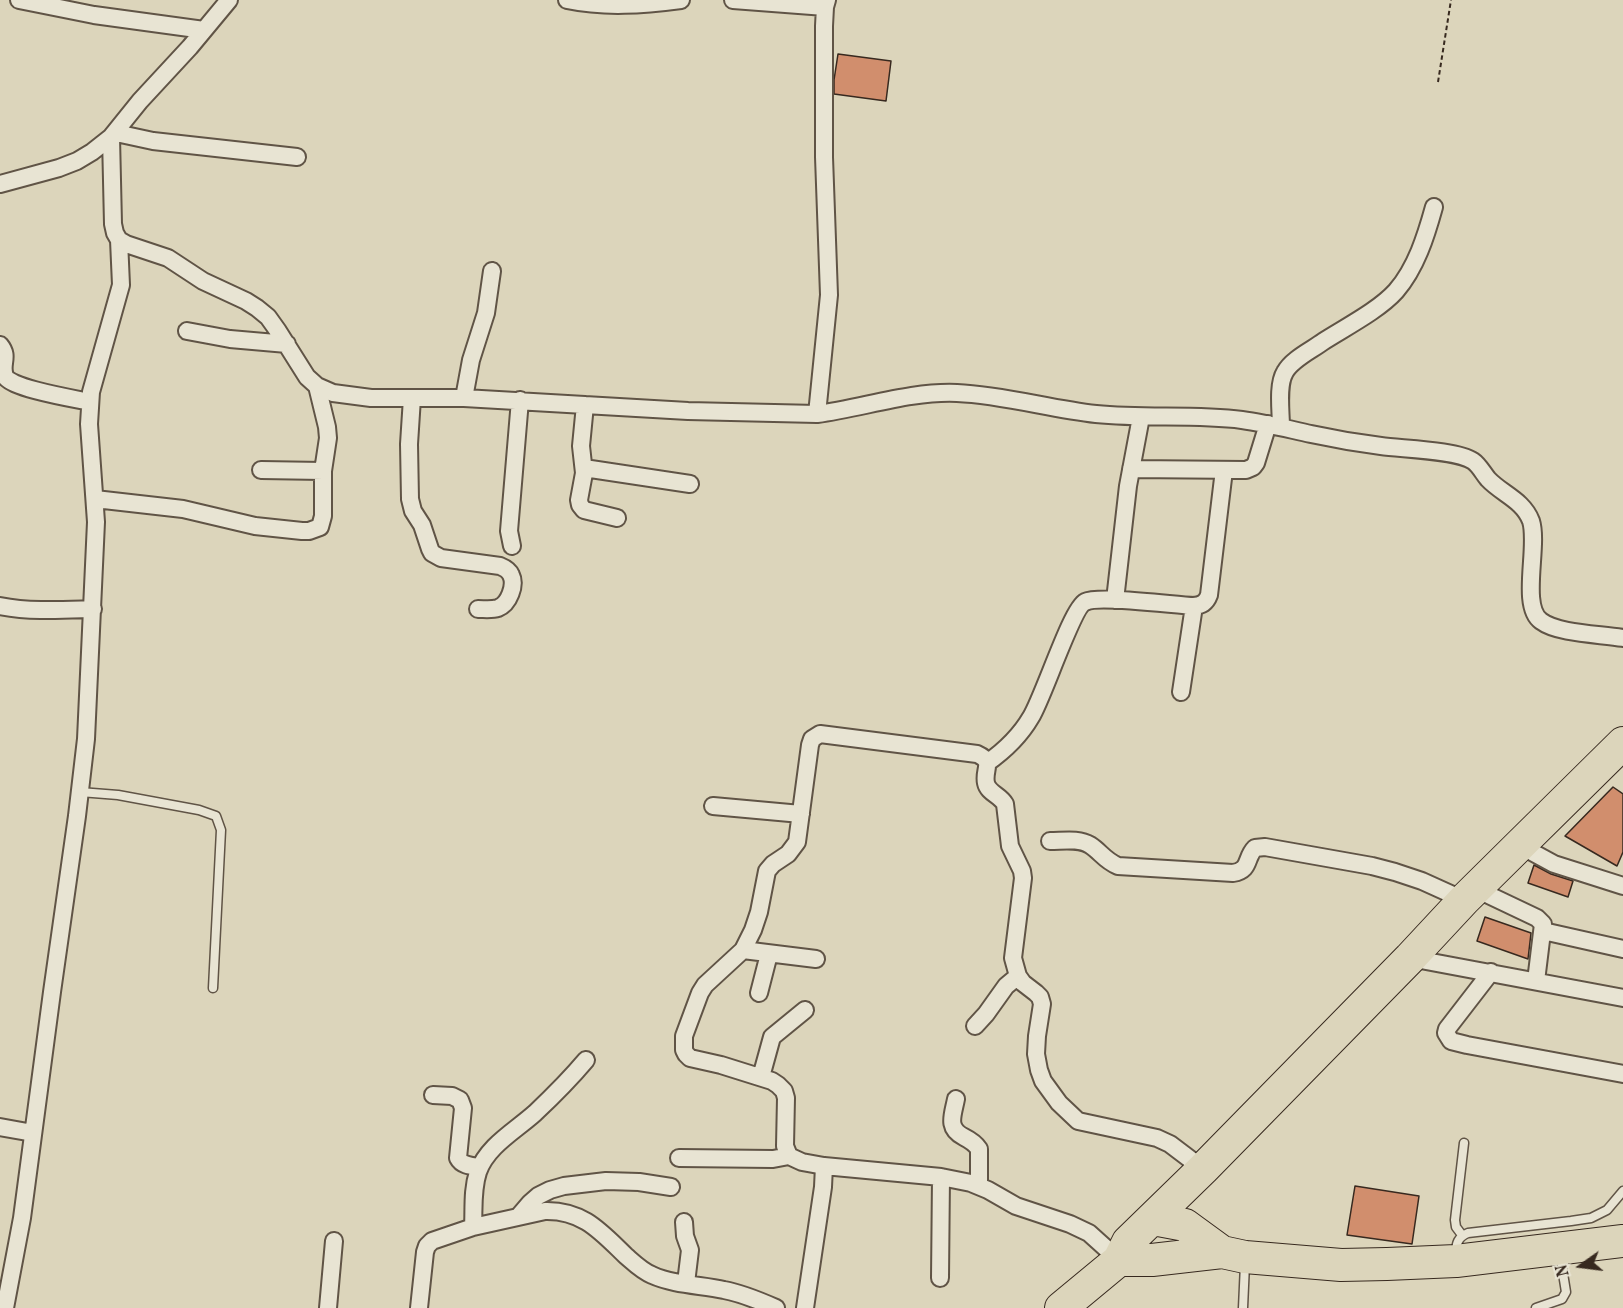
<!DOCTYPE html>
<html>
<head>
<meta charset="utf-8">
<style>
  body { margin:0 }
  #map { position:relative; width:1623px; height:1308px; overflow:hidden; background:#dcd5bb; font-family:Vollkorn,serif }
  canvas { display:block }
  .north { position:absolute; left:1551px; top:1236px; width:60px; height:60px; -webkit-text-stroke:4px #e8e4d3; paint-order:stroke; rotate:256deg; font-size:16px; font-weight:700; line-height:24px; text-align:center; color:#37291f }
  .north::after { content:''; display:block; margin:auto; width:21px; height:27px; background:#37291f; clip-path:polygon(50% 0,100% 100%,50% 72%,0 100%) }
</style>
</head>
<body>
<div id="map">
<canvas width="1623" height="1308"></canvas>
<div class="north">N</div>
</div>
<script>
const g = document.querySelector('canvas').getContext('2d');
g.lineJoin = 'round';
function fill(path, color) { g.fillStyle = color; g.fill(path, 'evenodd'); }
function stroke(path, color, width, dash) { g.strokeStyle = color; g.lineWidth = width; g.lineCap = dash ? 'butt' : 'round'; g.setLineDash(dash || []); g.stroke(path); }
const building = new Path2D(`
  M838 54 891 61 886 101 834 94V80Z
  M1613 787 1623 794V852L1617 866 1565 836Z
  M1534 865 1551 874 1573 881 1568 897 1528 883Z
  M1485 917 1531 933 1528 959 1477 941Z
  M1355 1186 1419 1196 1412 1244 1347 1235Z`);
fill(building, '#d18e6d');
stroke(building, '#37291f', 1.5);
const lane = new Path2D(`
  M80 792 118 795 199 810 216 816 221 830 213 988
  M1462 1235 1456 1227 1455 1220 1464 1143
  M1456 1254C1456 1243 1458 1237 1468 1233L1571 1221 1591 1218 1607 1210 1623 1191
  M1243 1308 1245 1264
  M1536 1308 1562 1299 1566 1292 1560 1255`);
const street = new Path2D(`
  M19 0 94 15 204 30
  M567 0C605 8 643 5 681 0
  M733 0 825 7
  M116 133 153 141 297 157
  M111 137 113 224 115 233 119 240 126 244 168 258 203 281 246 301 257 308 268 317 278 331 307 377 317 386 333 393 371 398H464L688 411 817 414C863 408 910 391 957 393 1004 395 1050 409 1096 414 1145 419 1194 414 1242 420 1265 423 1288 429 1311 434 1334 439 1357 443 1381 446 1402 449 1457 450 1473 461 1479 465 1483 473 1488 479 1502 494 1523 500 1531 521 1539 546 1520 606 1541 621 1558 634 1601 634 1623 638
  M0 184 59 168 77 161 92 152 111 137 140 101 190 47 229 0
  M187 331 230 339 287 344
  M0 345C10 357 0 364 5 376 9 388 76 399 90 402
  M412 398 409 444 410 499 413 511 422 525 430 549 432 553 441 558 500 566C505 568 509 570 511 575 516 585 509 604 498 608 492 610 485 609 478 609
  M464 398 471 360 486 313 492 271
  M585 405 581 446 584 473 579 500 580 505 584 510 617 518
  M817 414 829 295 824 157V26L825 7 827 0
  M1281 427C1281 412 1277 385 1285 372 1292 359 1312 350 1324 341 1346 327 1379 310 1396 291 1416 268 1426 236 1434 207
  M584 468 690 484
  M1131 469 1246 470 1253 467 1256 463 1268 424
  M261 470 323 471
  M95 499 183 509 255 526 302 531H309L320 527 323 516V471L328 438 327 427 317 386
  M512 546 509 531 520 400
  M1115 600 1128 486 1141 417
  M0 606C31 612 61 610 93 609
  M1181 692 1194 606
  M987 763C1004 751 1020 736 1031 717 1043 698 1072 608 1085 602 1099 595 1173 605 1194 606 1202 605 1206 603 1209 595L1224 470
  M713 806 801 814
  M1050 841C1063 841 1079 838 1090 845 1101 852 1104 860 1118 866L1233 873C1251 870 1245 858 1255 848L1265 847 1372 866 1395 872 1422 881 1464 900
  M1519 845 1554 864 1623 886
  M1476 889 1537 918 1543 924 1536 981
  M1543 931 1623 949
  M743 950 816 959
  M1410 958 1623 998
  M1491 972 1447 1029 1446 1033 1451 1041 1467 1045 1623 1074
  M759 993 769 954
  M975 1026 986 1014 1006 986 1018 976
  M761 1077 772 1037 805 1010
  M433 1095 452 1096 460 1100 463 1108 458 1158C462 1166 472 1166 480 1167
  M956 1099C953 1115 946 1128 964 1137 970 1140 975 1143 979 1149V1186
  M0 1127 33 1133
  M679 1158 773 1159 789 1156
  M518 1217 530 1203 538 1196 550 1190 564 1186 606 1181 639 1182 671 1187
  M684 1222 685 1236 690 1250 686 1283
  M473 1227C474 1209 472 1190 478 1172 487 1146 515 1131 535 1113 553 1096 570 1079 586 1060
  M1119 1260 1089 1233 1070 1224 1016 1206 988 1190 971 1183 941 1177 824 1166 802 1162 789 1156 785 1146 786 1098 784 1091 778 1085 772 1081 721 1065 690 1058 686 1054 684 1050V1036L700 993 705 985 743 950 753 930 759 912 767 871 773 864 788 854 797 842 810 745 812 739 820 734 977 754C995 762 983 769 986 783 988 793 1000 795 1005 804L1010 846 1022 871 1023 878 1013 958 1018 976 1023 983 1036 993 1040 997 1042 1004 1037 1036 1036 1054 1039 1070 1043 1081 1059 1103 1078 1121 1157 1138 1170 1144 1203 1169
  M940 1278 941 1177
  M5 1308 22 1218 52 992 77 816 86 739 96 522 89 424 91 392 121 285 119 240
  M328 1308 334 1241
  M419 1308 425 1252 427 1246 432 1241 473 1227 545 1211C583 1210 601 1232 626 1256 634 1263 642 1271 652 1275 674 1285 701 1285 724 1290 741 1293 760 1301 776 1308
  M805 1308 823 1187 824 1166`);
const highway = new Path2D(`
  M1153 1219 1185 1225 1222 1252
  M1119 1260H1152L1222 1252 1245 1257 1341 1265 1387 1264 1456 1261 1623 1241
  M1061 1308 1119 1260 1128 1242 1203 1169 1410 958 1464 900 1623 743`);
stroke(lane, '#605446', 11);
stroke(street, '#605446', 20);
stroke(highway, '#37291f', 34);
stroke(new Path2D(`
  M1438 82 1451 0`), '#37291f', 2, [4.5, 3]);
stroke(lane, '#e8e4d3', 8);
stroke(street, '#e8e4d3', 16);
stroke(highway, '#dcd5bb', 32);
</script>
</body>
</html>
